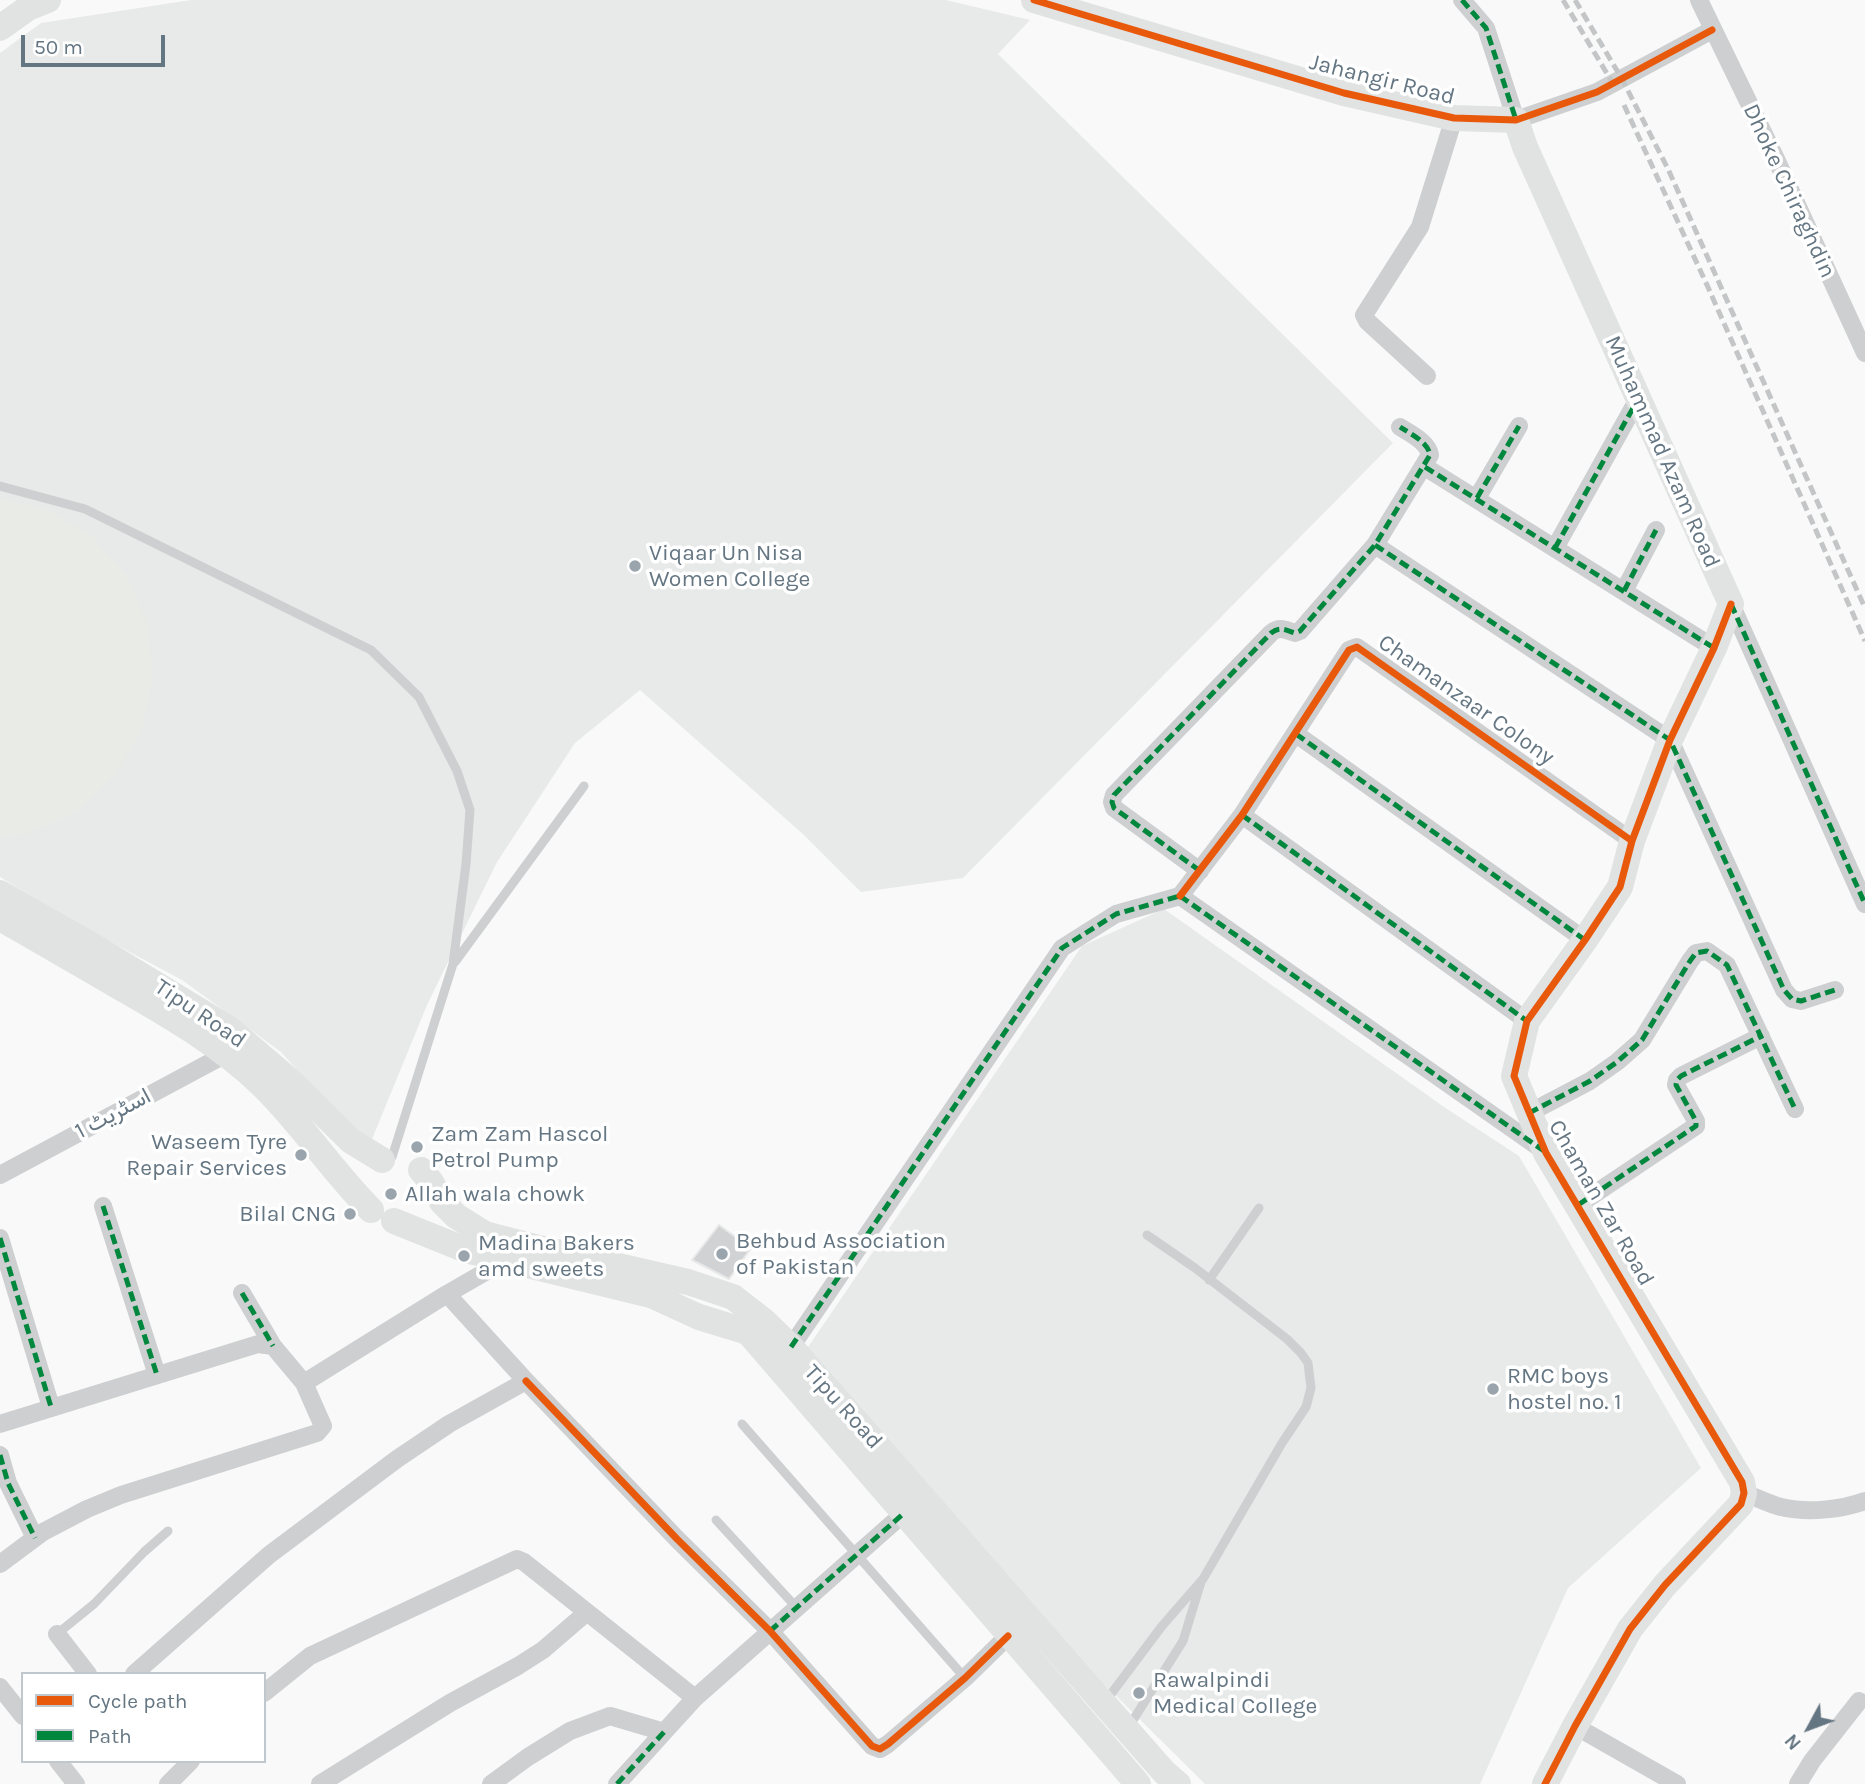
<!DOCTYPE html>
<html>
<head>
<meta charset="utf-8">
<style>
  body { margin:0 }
  #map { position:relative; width:1865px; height:1784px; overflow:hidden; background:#f9f9f9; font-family:Karla,sans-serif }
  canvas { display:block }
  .legend { position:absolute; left:21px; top:1672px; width:245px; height:91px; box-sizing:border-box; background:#fff; border:2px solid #c1c8cd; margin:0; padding:9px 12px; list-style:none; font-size:21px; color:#657683 }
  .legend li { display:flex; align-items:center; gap:14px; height:35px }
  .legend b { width:35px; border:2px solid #c1c8cd }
  .north { position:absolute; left:1774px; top:1693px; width:70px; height:70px; -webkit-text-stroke:5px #fff; paint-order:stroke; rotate:229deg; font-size:19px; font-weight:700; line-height:28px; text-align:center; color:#657683 }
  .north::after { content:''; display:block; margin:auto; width:24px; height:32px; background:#657683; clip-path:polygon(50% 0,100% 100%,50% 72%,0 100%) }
  .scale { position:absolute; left:21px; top:35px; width:144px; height:32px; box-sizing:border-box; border:4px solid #657683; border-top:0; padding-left:9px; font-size:21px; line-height:24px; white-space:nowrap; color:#657683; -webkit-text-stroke:5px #fff; paint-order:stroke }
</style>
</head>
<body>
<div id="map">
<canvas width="1865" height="1784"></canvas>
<ul class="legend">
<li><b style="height:9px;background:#e8590c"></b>Cycle path</li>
<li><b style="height:9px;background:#00873e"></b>Path</li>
</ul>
<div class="north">N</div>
<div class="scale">50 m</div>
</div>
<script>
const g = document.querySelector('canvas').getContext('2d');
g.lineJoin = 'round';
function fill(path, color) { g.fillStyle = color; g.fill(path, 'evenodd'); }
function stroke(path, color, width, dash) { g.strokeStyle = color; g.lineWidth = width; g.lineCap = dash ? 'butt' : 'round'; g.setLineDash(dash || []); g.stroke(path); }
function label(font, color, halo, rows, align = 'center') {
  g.font = font + ' Karla,Vazirmatn,sans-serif'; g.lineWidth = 7; g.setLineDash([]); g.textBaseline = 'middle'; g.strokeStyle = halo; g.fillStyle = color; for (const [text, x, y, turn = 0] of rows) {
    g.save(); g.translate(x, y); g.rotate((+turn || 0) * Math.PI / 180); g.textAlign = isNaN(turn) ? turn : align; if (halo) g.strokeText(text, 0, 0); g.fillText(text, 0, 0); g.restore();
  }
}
fill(new Path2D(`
  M191 0H946L1030 20 998 54 1393 443 963 878 861 892 804 835 640 690 575 743 497 862 427 1005 368 1149 281 1052 182 980 77 924 0 877V53L41 23Z
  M1164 909 1447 1109 1519 1156 1701 1468 1568 1588 1480 1784H1205L1104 1684 808 1347 1082 946Z`), '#e8e9e9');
fill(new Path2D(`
  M0 499 44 508 91 535 126 575 148 625 153 678 142 730 115 776 76 812 27 834 0 836Z`), '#e8ebe6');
const building = new Path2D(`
  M719 1225 751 1248 729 1279 692 1260Z`);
fill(building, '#d0d2d3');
stroke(building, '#e8e8e8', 2);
stroke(new Path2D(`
  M0 486 85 509 371 650 419 697 457 771 470 810 466 864 453 964 392 1157
  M455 962 584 786
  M1209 1280 1259 1208
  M742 1424 965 1678
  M716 1520 797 1608
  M57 1634 94 1604 144 1552 168 1531
  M1105 1702 1162 1626 1203 1579 1282 1443 1306 1407 1311 1388 1308 1363 1301 1353 1287 1339 1195 1268 1147 1235
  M1128 1728 1183 1641 1201 1582`), '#cecfd0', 9);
stroke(new Path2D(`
  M1462 0 1486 28 1516 120 1597 92 1712 30
  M1699 0 1776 159 1865 353
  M1427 376 1367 321 1364 315 1420 227 1454 118
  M1425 467 1714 648
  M1477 498 1519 426
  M1375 545 1670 740 1784 990 1792 999 1801 1001 1835 990
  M1555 548 1638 399
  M1624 591 1656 530
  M1731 604 1865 904
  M1296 734 1585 940
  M1242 815 1527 1021
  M1200 871 1114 808 1112 802 1114 795 1271 633C1280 626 1285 630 1295 633L1300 631 1375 545 1430 455C1428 442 1411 434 1400 427
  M1180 896 1242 815 1349 650 1357 647 1632 841
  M1180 896 1544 1151
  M1529 1113 1590 1081 1617 1062 1642 1040 1690 961 1696 953 1707 951 1727 965 1795 1109
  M0 1175 226 1054
  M1578 1205 1696 1126V1121L1676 1085 1677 1080 1681 1076 1761 1036
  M103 1206 157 1375
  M0 1238 51 1407
  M242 1293 273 1346
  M791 1347 1062 948 1116 914 1180 896
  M526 1381 677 1539 770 1631 872 1746 880 1749 888 1744 965 1678 1008 1636
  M0 1424 258 1344 273 1346 304 1383 447 1294 506 1260
  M0 1455 8 1483 35 1538
  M1744 1493C1756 1497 1769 1504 1781 1507 1807 1513 1841 1510 1865 1501
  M0 1564 43 1532 87 1509 121 1495 317 1433 323 1426 304 1383
  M57 1634 88 1674
  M134 1674 269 1555 397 1459 449 1424 526 1381 447 1294
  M0 1687 23 1716
  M264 1693 310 1656 517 1559 524 1562 695 1698
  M1575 1726 1677 1784
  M58 1761 76 1784
  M168 1784 191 1761
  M320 1784 450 1703 518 1666 543 1650 586 1613
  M491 1784 528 1757 570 1731 610 1716 664 1732 695 1698 903 1514
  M617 1784 664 1732
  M1798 1784 1812 1761 1859 1701`), '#cecfd0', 18);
stroke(new Path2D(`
  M1034 0 1344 93 1454 118 1516 120 1525 147 1731 604 1714 648 1670 740 1632 841 1620 887 1585 940 1527 1021 1514 1076 1546 1153 1742 1482 1744 1493 1741 1504 1665 1585 1630 1629 1575 1726 1545 1784
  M0 28 28 8 48 0
  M0 893 93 946 228 1028 289 1080 351 1141 382 1160
  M0 918C39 940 78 963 116 985 167 1014 219 1044 262 1085 302 1124 332 1171 371 1210
  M421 1170 431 1182 442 1202 456 1216 485 1234 539 1248 688 1282 733 1297 764 1321 791 1347 1164 1772 1178 1784
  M394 1221 466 1250 651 1295 699 1317 748 1332 1138 1784`), '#e1e2e2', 26);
stroke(new Path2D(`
  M1563 0 1615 87
  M1575 0 1622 79 1668 169 1865 608
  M1624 105 1707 285 1865 641`), '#c3c5c6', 5, [10, 5]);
stroke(new Path2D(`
  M1462 0 1486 28 1516 120
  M1425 467 1714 648
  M1477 498 1519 426
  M1375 545 1670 740 1784 990 1792 999 1801 1001 1835 990
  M1555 548 1638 399
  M1624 591 1656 530
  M1731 604 1865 904
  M1296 734 1585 940
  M1242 815 1527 1021
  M1200 871 1114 808 1112 802 1114 795 1271 633C1280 626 1285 630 1295 633L1300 631 1375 545 1430 455C1428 442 1411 434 1400 427
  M1180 896 1544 1151
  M1529 1113 1590 1081 1617 1062 1642 1040 1690 961 1696 953 1707 951 1727 965 1795 1109
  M1578 1205 1696 1126V1121L1676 1085 1677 1080 1681 1076 1761 1036
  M103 1206 157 1375
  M0 1238 51 1407
  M242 1293 273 1346
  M791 1347 1062 948 1116 914 1180 896
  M0 1455 8 1483 35 1538
  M770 1631 903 1514
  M617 1784 664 1732`), '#00873e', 5, [10, 5]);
stroke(new Path2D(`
  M1034 0 1344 93 1454 118 1516 120 1597 92 1712 30
  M1180 896 1242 815 1349 650 1357 647 1632 841
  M526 1381 677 1539 770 1631 872 1746 880 1749 888 1744 965 1678 1008 1636
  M1545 1784 1575 1726 1630 1629 1665 1585 1741 1504 1744 1493 1742 1482 1546 1153 1514 1076 1527 1021 1585 940 1620 887 1632 841 1670 740 1714 648 1731 604`), '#e8590c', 7);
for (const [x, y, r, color] of [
  [635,566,7,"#99a4ac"],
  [417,1147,7,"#99a4ac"],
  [301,1155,7,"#99a4ac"],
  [391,1194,7,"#99a4ac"],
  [350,1214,7,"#99a4ac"],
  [722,1254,7,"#99a4ac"],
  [464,1256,7,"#99a4ac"],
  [1493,1389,7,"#99a4ac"],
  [1139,1693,7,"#99a4ac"]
]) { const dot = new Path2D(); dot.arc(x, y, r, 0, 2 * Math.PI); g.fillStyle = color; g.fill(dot); stroke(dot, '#fff', 2.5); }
label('23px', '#657683', '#fff', [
  ["Jahangir Road",1382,80,14],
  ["Dhoke Chiraghdin",1789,191,65],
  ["Muhammad Azam Road",1662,452,66],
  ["Chamanzaar Colony",1466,700,35],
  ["Tipu Road",200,1014,34],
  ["اسٹریٹ 1",113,1114,-28],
  ["Chaman Zar Road",1601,1203,60],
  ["Tipu Road",843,1407,48]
]);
label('23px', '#657683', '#fff', [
  ["Viqaar Un Nisa",649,553],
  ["Women College",649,579],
  ["Zam Zam Hascol",431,1134],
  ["Petrol Pump",431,1160],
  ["Waseem Tyre",287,1142,"right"],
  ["Repair Services",287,1168,"right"],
  ["Allah wala chowk",405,1194],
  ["Bilal CNG",336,1214,"right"],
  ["Behbud Association",736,1241],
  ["of Pakistan",736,1267],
  ["Madina Bakers",478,1243],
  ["amd sweets",478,1269],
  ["RMC boys",1507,1376],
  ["hostel no. 1",1507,1402],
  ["Rawalpindi",1153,1680],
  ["Medical College",1153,1706]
], 'left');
</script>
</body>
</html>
